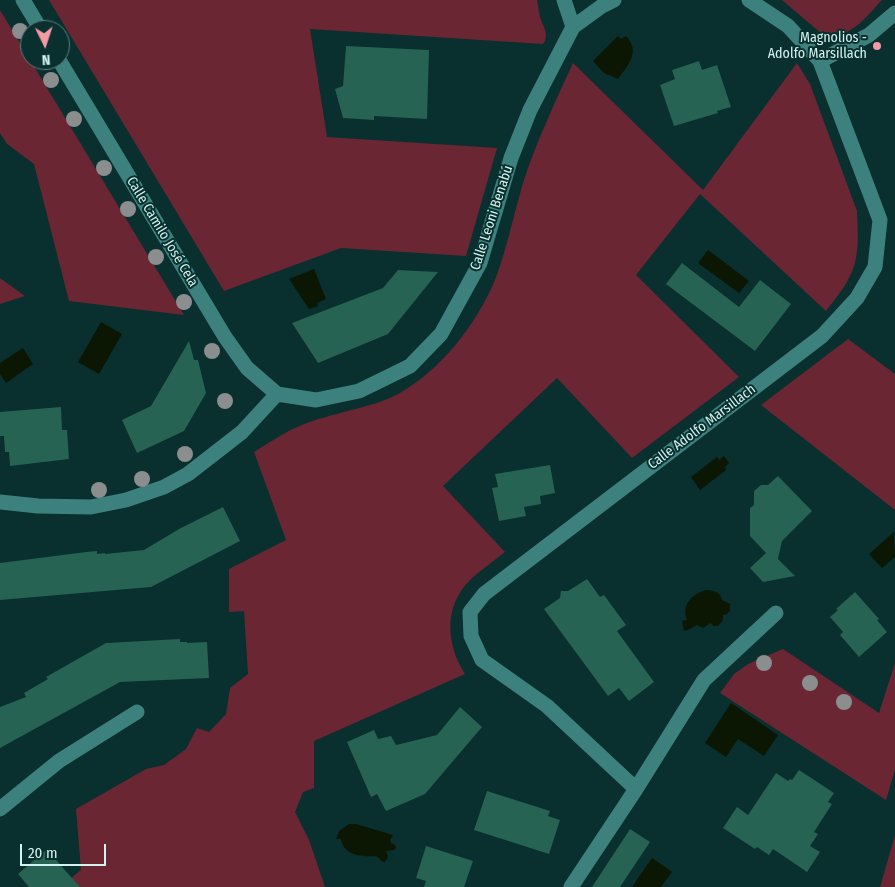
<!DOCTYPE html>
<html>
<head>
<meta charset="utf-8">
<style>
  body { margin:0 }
  #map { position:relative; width:895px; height:887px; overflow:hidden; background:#092f2e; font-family:"Fira Sans Condensed",sans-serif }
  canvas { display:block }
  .north { position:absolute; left:20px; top:20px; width:50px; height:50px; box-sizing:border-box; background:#092f2e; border:1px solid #597d7c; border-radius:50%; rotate:176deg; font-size:14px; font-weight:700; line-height:20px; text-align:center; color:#d2f3f1 }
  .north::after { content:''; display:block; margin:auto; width:18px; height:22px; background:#f49aa5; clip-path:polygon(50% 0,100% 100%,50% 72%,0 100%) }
  .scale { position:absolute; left:20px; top:844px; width:86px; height:22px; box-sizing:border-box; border:2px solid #d2f3f1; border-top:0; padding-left:6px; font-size:15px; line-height:18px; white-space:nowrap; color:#d2f3f1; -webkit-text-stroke:4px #092f2e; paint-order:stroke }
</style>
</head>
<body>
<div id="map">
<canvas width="895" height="887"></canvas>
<div class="north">N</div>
<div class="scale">20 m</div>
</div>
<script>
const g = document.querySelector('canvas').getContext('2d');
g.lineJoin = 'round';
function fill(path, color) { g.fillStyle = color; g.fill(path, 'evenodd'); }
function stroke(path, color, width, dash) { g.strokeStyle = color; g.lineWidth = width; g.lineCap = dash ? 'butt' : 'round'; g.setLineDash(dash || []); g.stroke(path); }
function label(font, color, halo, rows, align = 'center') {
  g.font = font + ' "Fira Sans Condensed",sans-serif'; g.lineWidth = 4; g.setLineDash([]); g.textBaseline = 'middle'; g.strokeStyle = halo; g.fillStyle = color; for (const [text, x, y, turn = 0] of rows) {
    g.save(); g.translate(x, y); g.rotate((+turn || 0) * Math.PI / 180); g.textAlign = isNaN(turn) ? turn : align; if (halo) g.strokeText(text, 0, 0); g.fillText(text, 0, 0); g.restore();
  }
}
fill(new Path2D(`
  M49 0H537C538 5 539 11 540 17 543 26 550 35 543 44L310 29 327 137 497 148 466 256 341 248 224 291Z
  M782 0H882C866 17 847 43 822 34Z
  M0 10 184 315 69 301 34 164 7 144 0 133Z
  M573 63 703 190 797 63 810 84 857 211C858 233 860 259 849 278 843 290 834 300 826 311L700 194 636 275 739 377 632 458 557 378 443 486 505 552C494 561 482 569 471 579 443 606 446 644 465 674L314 741V788L303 792 295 812 309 840 325 887H60L81 870 76 809 146 769 164 765 186 749 197 728 209 732 226 714 230 688 248 674 244 611 229 612V569L286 540 254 452C265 445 276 438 287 432 302 424 320 418 337 414 357 408 380 404 398 394 441 370 476 325 495 280 509 244 515 205 528 168 541 132 557 98 573 63Z
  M0 278 25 296 0 304Z
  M848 339 895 374V510L761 405Z
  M783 649 879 713 895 663V770L886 800 720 693 734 674 748 664Z
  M895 835V887H880Z`), '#6b2633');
fill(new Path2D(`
  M618 36 621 39 626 36C641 52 628 65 618 79L604 73 593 61Z
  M708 250 749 281 739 293 698 263Z
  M314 269 326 299 317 303 318 306 309 309 289 279Z
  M101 322 122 334 99 374 78 362Z
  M23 348 33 364 6 383 0 374V363Z
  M724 456 729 463 725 467 726 470 700 490 691 477 717 457 719 460Z
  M894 532 895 557 882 568 869 554Z
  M706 590C714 591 720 591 722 600L730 604V611L727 614 723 615V620L718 626H714L710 623 703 628 697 625 690 629 684 631 682 621 687 620C681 605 692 594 706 590Z
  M731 703 778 735 764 756 738 739 726 757 705 743Z
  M349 824H356L393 835 390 840 391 843 395 845 396 848 394 850 386 851 388 857 385 862H383L376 856C362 857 344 856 341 839H336L339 831Z
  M652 858 672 872 661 887H632Z`), '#0b1702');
fill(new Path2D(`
  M346 46 429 50 427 119 374 116V120L343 118 335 89 343 86Z
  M699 61 702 70 717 65 731 107 717 111 718 113 674 126 660 85 675 79 672 70Z
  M682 263 739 307 760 280 791 304 755 351 666 284Z
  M398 270 438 272 388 334 318 363 292 323 383 288Z
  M189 341 194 360H198L206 393 184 431 137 453 122 420 151 406Z
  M61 407 62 430H67L69 459 10 466 9 452H5L4 436H0V412Z
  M550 465 555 493 540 496 541 504 524 507 526 516 499 521 492 488 498 487 495 474Z
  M778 476 812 511 782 541 778 559 795 576 763 582 750 568 766 553 750 536V508L754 505V491L761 485H768Z
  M223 507 240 541 151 587 0 600V563L86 552 97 551V554L105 553V554L144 550 179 529Z
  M587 579 600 597 604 595 626 625 617 631 654 682 629 701 619 688 608 696 544 609 560 598 561 591H568Z
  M855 592 879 619 877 620 887 632 859 657 840 635 843 632 830 617 838 610 836 609Z
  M180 639V642H187V643L207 642 209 678 120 682 0 748V707L26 697 24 693 48 679 46 677 106 643Z
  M460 707 482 727 425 794 386 811 377 794 371 797 347 742 374 730 378 739 391 736 396 745 437 735Z
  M799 770 834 793 828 802 832 804 814 832 818 834 810 846 820 852 807 872 773 849 769 855 757 847 755 849 723 828 737 807 748 815 776 773 788 781 790 779 792 780Z
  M487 791 550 811 548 816 560 820 549 854 474 830Z
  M630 829 650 842 620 887H592Z
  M426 846 473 861 464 887H424L426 881 416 878Z
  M47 849 63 868 80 887H29L18 874Z`), '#266352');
stroke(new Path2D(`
  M0 809 59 761 137 712`), '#3d817e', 15);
stroke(new Path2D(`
  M23 0 41 30
  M573 27 602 6 614 0
  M59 60 225 337 247 368 277 394
  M820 61 869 35 895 13
  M0 502 38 506 91 507 126 500 164 487 188 474 242 432 277 394 316 400 359 391 410 366 441 334 480 263 511 158 530 110 573 27 564 0
  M636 789 704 680 776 613
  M571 887 636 789 547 706 482 660 471 636 470 612 484 594 822 336 857 298 875 267 880 220 820 61 788 26 749 0`), '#3d817e', 15);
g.fillStyle = '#8b8e8e';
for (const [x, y] of [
  [20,31],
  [51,80],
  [74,119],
  [104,168],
  [128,209],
  [156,257],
  [184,302],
  [212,351],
  [225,401],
  [185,454],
  [142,479],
  [99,490],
  [764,663],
  [810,683],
  [844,702]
]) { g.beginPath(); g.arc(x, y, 8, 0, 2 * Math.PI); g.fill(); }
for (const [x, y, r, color] of [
  [877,46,5,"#f49aa5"]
]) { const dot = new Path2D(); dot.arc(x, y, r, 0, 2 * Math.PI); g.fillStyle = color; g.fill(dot); stroke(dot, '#092f2e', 2); }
label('14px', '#d2f3f1', '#092f2e', [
  ["Magnolios -",867,38],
  ["Adolfo Marsillach",867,54]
], 'right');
label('14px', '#d2f3f1', '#092f2e', [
  ["Calle Leoni Benabú",492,218,-72],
  ["Calle Camilo José Cela",162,232,59],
  ["Calle Adolfo Marsillach",702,427,-37]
]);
</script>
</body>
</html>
